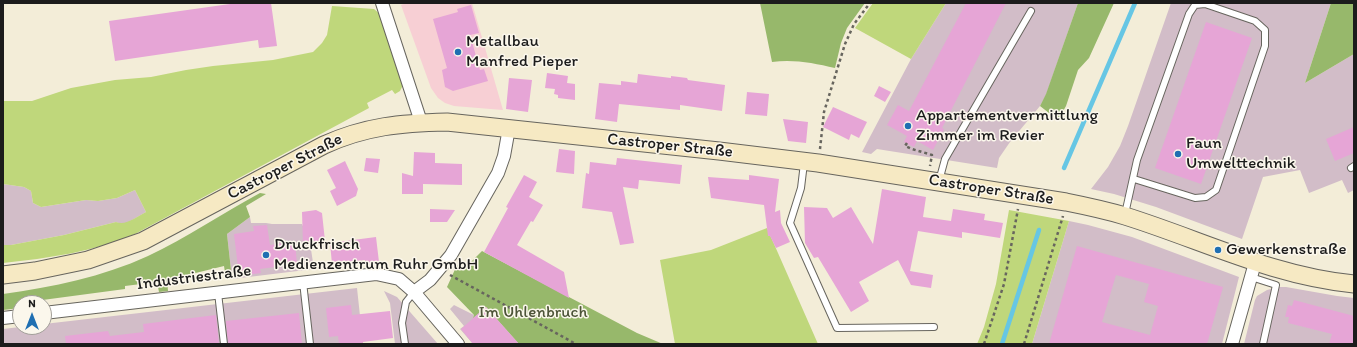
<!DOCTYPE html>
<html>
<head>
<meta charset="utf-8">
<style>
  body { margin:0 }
  #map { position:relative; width:1357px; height:347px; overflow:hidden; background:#f3edd8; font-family:Itim,sans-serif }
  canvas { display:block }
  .frame { position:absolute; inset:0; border:4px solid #1c1c1c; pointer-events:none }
  .north { position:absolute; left:12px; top:295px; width:40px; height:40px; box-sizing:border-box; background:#fbf7ec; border:1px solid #a29f99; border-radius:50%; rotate:0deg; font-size:11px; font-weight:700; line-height:16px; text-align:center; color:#1c1c1c }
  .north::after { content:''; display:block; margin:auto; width:14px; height:18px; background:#1f6fb2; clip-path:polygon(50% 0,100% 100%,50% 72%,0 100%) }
</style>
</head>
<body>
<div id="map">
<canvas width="1357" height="347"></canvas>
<div class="frame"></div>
<div class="north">N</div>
</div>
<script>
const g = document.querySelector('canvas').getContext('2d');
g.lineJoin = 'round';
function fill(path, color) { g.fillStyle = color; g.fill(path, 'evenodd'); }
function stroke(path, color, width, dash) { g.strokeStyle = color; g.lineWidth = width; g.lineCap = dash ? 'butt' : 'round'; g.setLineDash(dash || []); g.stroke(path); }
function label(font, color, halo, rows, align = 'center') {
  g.font = font + ' Itim,sans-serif'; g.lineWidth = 3; g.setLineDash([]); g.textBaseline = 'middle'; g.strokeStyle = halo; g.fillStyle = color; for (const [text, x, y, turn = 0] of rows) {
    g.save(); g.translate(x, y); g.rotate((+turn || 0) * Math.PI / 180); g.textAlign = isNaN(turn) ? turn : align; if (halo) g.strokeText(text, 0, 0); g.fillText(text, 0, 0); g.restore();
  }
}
fill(new Path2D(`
  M406 3H472L503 110 454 106 445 103 438 98 431 88 401 5Z`), '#f7cfd4');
fill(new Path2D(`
  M946 3H1078L1046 95 1040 106 1010 142 999 158 997 168 877 149 871 154 862 152 911 59Z
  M1171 3H1331L1305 83 1354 54V190L1348 193 1342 180 1309 193 1300 170 1263 177 1242 239 1156 207 1114 194 1091 189 1108 167 1120 146 1128 126Z
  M3 184 24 187 31 191 33 203 41 207 86 200 98 201 117 198 135 190 146 212 127 223 121 224 116 222 64 235 11 245H3Z
  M250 217 251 223H266L272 224H302L310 243 314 269 232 279 227 234Z
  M1069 221 1088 225 1132 237 1239 277 1222 344H1032Z
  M1278 287H1286L1337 296 1354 298V344H1244L1255 300 1257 296 1267 290Z
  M357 288 363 344H3V329L20 327H44V324Z
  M384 291 397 297 438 344H395L390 303Z
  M454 305 474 315 473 317 486 307 519 344H473L460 329 464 326 450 309Z`), '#d2bdc8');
fill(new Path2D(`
  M873 3H946L911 59 855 28Z
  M332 6 374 9 381 15 404 83 400 91 395 94 392 90 367 103 369 108 135 234C93 252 49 258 3 263V245H11L64 235 116 222C126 226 136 217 146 212L135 190 117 198 98 201 86 200 41 207 33 203 31 191 24 187 3 184V101H32L71 88 115 80 151 77 186 70 213 66 273 60 313 52 322 43 327 35Z
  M1009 210 1069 221 1032 344H977L984 327 996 284Z
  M767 228 818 344H675L660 260 711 250Z`), '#bfd77b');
fill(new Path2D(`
  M760 3H865L847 28 841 43 835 68C814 63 793 59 772 62Z
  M1078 3H1114L1089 58 1078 70 1066 106 1058 120 1040 106 1046 94Z
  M1331 3H1354V54L1305 83Z
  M260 193 266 194 246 206 250 217 227 234 232 279H226L224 266 167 280 168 291 159 292 157 282 125 286V289L20 303V308L3 310V294C53 287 102 277 148 256 186 238 223 213 260 193Z
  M482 251 637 333 663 344H519L486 307 473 318 474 315 447 287 457 265 464 269Z`), '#97b86b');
stroke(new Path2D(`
  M1064 168 1135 3
  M1002 344 1039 230`), '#66c6e4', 4.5);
fill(new Path2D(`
  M237 3H271L277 46 259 48 258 40 115 61 109 21Z
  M966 3H1006L942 128 944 129 933 150 917 141 914 147 904 142 907 136 887 125 898 105 909 111Z
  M471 5 479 33 470 35 480 70 484 69 488 81 453 91 445 87 442 70 447 68 433 19 458 12 457 9Z
  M1206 22 1252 38 1201 184 1155 168Z
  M547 73 568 76 567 83 575 84V100L558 98V95L554 94 555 89 545 88Z
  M638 74 671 78V76L687 78 688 80 725 85 722 111 680 105V110L619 104 617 122 595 119 599 83 621 85V81L637 83Z
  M509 78 532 80 528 112 506 109Z
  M879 86 891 92 885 102 874 96Z
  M747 92 769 94 767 116 745 114Z
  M833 107 867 122 859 138 851 134 849 140 823 127Z
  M783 119 808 122 806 143 788 141Z
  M1354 127V153L1335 161 1326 139Z
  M559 149 575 151 574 174 556 172Z
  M414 152 435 153V163L462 164V185L423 184V194H402V173L413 176Z
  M366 158 380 159 378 173 364 171Z
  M617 158 682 165 680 184 639 180 638 189 623 187 634 243 620 245 612 212 582 208 586 173 589 174 590 162 616 165Z
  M345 161 358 189 356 196 337 206 330 191 336 188 327 170Z
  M524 175 537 182 529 197 543 205 533 222 531 221 517 245 564 272 569 298 484 252 508 208 506 207Z
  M749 175 779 179 775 212 780 210 781 223 790 242 776 248 770 236H768L764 205 711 198 708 177 749 180Z
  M882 189 926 197 923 217 951 221 953 209 985 214 984 220 1003 223 1000 238 962 232V238L918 231 910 271 933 275 931 288 911 285 898 260 859 282 869 301 851 312 818 257 814 258 805 243 804 207 827 208 833 218 851 207 873 244Z
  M430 209 455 210 447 222H430Z
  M316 210 322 213 325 241 303 244 302 212Z
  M267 225 270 245 295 242 297 264 260 269 261 273 239 276 234 234 254 231 253 226Z
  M376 237 379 262 365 263V260L332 264 330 243Z
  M1077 246 1223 287 1207 344H1049ZM1116 275 1149 284 1144 302 1158 306 1150 335 1102 322Z
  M1294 300 1354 316V344H1329L1332 334 1288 323 1289 317H1285L1288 305 1292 306Z
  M351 305 352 315 390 311 393 338 363 342V344H339L338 336 329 337 326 308Z
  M486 307 519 344H473L461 329Z
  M299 313 302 344H228L226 321Z
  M216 315 219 344H66L65 336 108 331 110 336 144 332 143 324Z`), '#e6a5d6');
const lane = new Path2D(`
  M804 163 801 188 790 223 837 328 934 327
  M1351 168 1354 166
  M939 181 945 159 1031 11
  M1125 214 1137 160 1189 14 1195 5 1205 4 1255 21 1265 30V46L1216 190 1206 197 1195 198 1134 179
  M1251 277 1276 285 1263 344
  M303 282 310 344
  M218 293 224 344
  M405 344 402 323 406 302 414 292`);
const street = new Path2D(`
  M382 3 421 122
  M414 292 430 280 451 255 498 173 504 156 509 128
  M44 313 376 274 399 279 414 292 458 344
  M3 318 20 316
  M1232 344 1255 263`);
const secondary = new Path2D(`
  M3 275 35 271 88 260 143 241 324 145C366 126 401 123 447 122L719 151 818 163 1066 202C1086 206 1105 210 1125 216 1202 240 1272 276 1354 284`);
stroke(lane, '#67655e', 8);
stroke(street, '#67655e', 14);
stroke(secondary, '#67655e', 19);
stroke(new Path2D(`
  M907 143 905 146 912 149 932 155 930 166
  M820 149 824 112 845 44 854 24 870 3
  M450 275 576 344
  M984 344 1004 284 1018 209
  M1024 344 1063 216`), '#67655e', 2.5, [3, 3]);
stroke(lane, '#fff', 6);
stroke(street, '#fff', 12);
stroke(secondary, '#f6e9c3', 17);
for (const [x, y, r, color] of [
  [458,52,4,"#1f6fb2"],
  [908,126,4,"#1f6fb2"],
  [1178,154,4,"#1f6fb2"],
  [1218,250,4,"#1f6fb2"],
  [266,255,4,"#1f6fb2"]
]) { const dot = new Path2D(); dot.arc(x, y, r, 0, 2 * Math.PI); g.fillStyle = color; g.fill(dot); stroke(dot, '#fbf7ec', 1.5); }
label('17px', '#1c1c1c', '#fbf7ec', [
  ["Metallbau",466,42],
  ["Manfred Pieper",466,62],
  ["Appartementvermittlung",916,116],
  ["Zimmer im Revier",916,136],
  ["Faun",1186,144],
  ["Umwelttechnik",1186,164],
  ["Druckfrisch",274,245],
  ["Medienzentrum Ruhr GmbH",274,265],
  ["Gewerkenstraße",1226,250]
], 'left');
label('17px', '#1c1c1c', '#fbf7ec', [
  ["Castroper Straße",670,146,6],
  ["Castroper Straße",285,167,-27],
  ["Castroper Straße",991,190,9],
  ["Industriestraße",194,278,-7]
]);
label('17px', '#4d5438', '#fbf7ec', [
  ["Im Uhlenbruch",533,313]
]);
</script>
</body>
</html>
